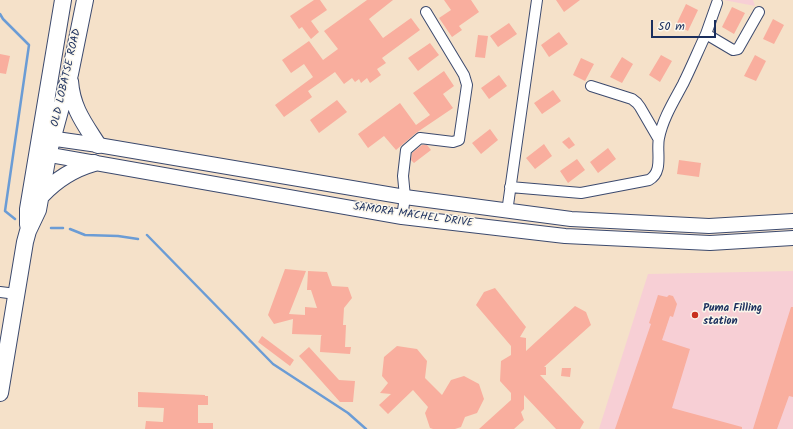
<!DOCTYPE html>
<html>
<head>
<meta charset="utf-8">
<style>
  body { margin:0 }
  #map { position:relative; width:793px; height:429px; overflow:hidden; background:#f5e1c9; font-family:Kalam,sans-serif }
  canvas { display:block }
  .scale { position:absolute; left:651px; top:20px; width:65px; height:18px; box-sizing:border-box; border:2px solid #1b2f5e; border-top:0; padding-left:5px; font-size:12px; line-height:14px; white-space:nowrap; color:#1b2f5e; -webkit-text-stroke:3px #fbf7ec; paint-order:stroke }
</style>
</head>
<body>
<div id="map">
<canvas width="793" height="429"></canvas>
<div class="scale">50 m</div>
</div>
<script>
const g = document.querySelector('canvas').getContext('2d');
g.lineJoin = 'round';
function fill(path, color) { g.fillStyle = color; g.fill(path, 'evenodd'); }
function stroke(path, color, width, dash) { g.strokeStyle = color; g.lineWidth = width; g.lineCap = dash ? 'butt' : 'round'; g.setLineDash(dash || []); g.stroke(path); }
function label(font, color, halo, rows, align = 'center') {
  g.font = font + ' Kalam,sans-serif'; g.lineWidth = 3; g.setLineDash([]); g.textBaseline = 'middle'; g.strokeStyle = halo; g.fillStyle = color; for (const [text, x, y, turn = 0] of rows) {
    g.save(); g.translate(x, y); g.rotate((+turn || 0) * Math.PI / 180); g.textAlign = isNaN(turn) ? turn : align; if (halo) g.strokeText(text, 0, 0); g.fillText(text, 0, 0); g.restore();
  }
}
fill(new Path2D(`
  M724 0H753L755 6Z
  M793 271V429H599L648 274Z`), '#f7cfd5');
stroke(new Path2D(`
  M0 14 3 19 29 45 5 211 15 219
  M51 228H63
  M70 229 85 235 118 236 138 239
  M147 235 273 364 348 413 366 429`), '#6b9cd5', 2.5);
fill(new Path2D(`
  M314 0H320L327 10 311 21 319 32 311 39 302 27 299 29 290 16Z
  M367 0H393L369 19 383 38 411 18 420 30 382 58 386 63 377 69 381 75 370 83 367 78 361 83 359 79 355 82 352 78 344 84 335 72 308 91 312 97 284 117 275 105 313 77 304 64 291 73 282 60 309 41 323 60 338 49 324 31Z
  M444 0H471L479 12 459 26 462 30 452 37 439 18 451 10Z
  M556 0H580L564 12Z
  M686 4 698 10 688 31 676 25Z
  M732 7 745 13 734 34 722 27Z
  M773 19 784 25 774 44 763 39Z
  M509 23 517 34 498 47 490 36Z
  M559 32 568 44 549 57 541 45Z
  M478 35 488 36 485 58 475 57Z
  M430 43 439 55 418 71 408 58Z
  M0 54 10 56 6 74 0 73Z
  M661 55 672 61 660 82 649 75Z
  M755 55 766 61 756 81 744 76Z
  M622 57 633 64 622 83 610 77Z
  M581 58 594 64 585 81 573 75Z
  M444 71 454 86 443 94 453 108 416 133 396 150 384 136 368 148 358 134 400 103 416 125 430 115 413 93Z
  M499 75 507 86 489 99 481 88Z
  M553 90 561 101 542 114 534 103Z
  M337 100 347 112 319 133 310 120Z
  M490 129 498 140 481 154 472 143Z
  M569 137 575 145 569 149 562 142Z
  M544 144 552 156 535 169 526 158Z
  M422 145H427L431 150 414 163 411 160 412 153Z
  M608 148 616 159 598 173 590 162Z
  M577 159 585 170 568 183 560 171Z
  M679 160 701 163 699 177 677 174Z
  M285 269 306 271 289 314 305 315V307L317 308 311 290H307L308 271 327 272 332 286 348 287 352 298 344 308 343 325H346L345 347H351L350 354 320 352 321 336 322 335 292 334 293 319 274 324 268 315Z
  M495 288 526 327 520 337 526 338V351L575 306 586 312 591 325 544 367H546V375H540L584 422 580 429H556L524 395V409L521 412 524 420 514 429H479L511 400V393L500 381 501 361 511 355V346L476 305 484 292Z
  M658 295 667 297 669 295 673 296 677 304 673 317 670 316 662 340 690 349 672 408 742 427V429H615L651 324 649 323Z
  M791 307H793V397L789 396 777 429H753Z
  M262 336 294 360 290 366 258 342Z
  M397 346 417 349 427 361 425 378 442 395 451 380 464 376 479 384 484 399 477 413 465 417 461 427 455 429H433L430 428 425 413 428 407 413 390 388 414 379 405 391 394 380 393 388 383 382 376 384 357Z
  M309 347 339 380 355 381 353 402H340L299 356Z
  M562 368H571L570 377 561 376Z
  M138 392 205 395V396H208V405H198V423H213V429H145L146 421 163 422 164 408 138 407Z`), '#f9ae9e');
const street = new Path2D(`
  M717 3 706 34 733 50 738 49 759 12
  M591 86 632 99 637 103 640 107 658 138
  M510 187 581 193 649 180C664 172 656 151 659 138 663 118 674 101 683 84 691 68 698 51 706 34
  M507 212 537 0
  M402 217 405 197 403 176 406 150 420 138 453 142 459 140 467 85 464 75 426 12
  M0 292 16 294`);
const secondary = new Path2D(`
  M42 137 98 145 405 197 571 219 709 226 793 221
  M39 153 402 217 565 236 710 243 793 238`);
const primary = new Path2D(`
  M70 81C72 108 84 123 98 145
  M42 195C57 179 73 169 94 163
  M28 225V209L63 0
  M0 393 25 242 28 231 38 210 48 155 70 74 85 0`);
stroke(street, '#3c4a6e', 12);
stroke(secondary, '#3c4a6e', 16);
stroke(primary, '#3c4a6e', 18);
stroke(street, '#fff', 10);
stroke(secondary, '#fff', 14);
stroke(primary, '#fff', 16);
for (const [x, y, r, color] of [
  [695,315,4,"#c8321e"]
]) { const dot = new Path2D(); dot.arc(x, y, r, 0, 2 * Math.PI); g.fillStyle = color; g.fill(dot); stroke(dot, '#fbf7ec', 1.5); }
label('11px', '#1b2f5e', '#fbf7ec', [
  ["OLD LOBATSE ROAD",67,78,-77],
  ["SAMORA MACHEL DRIVE",413,216,8]
]);
label('bold 11px', '#1b2f5e', '#fbf7ec', [
  ["Puma Filling",703,309],
  ["station",703,322]
], 'left');
</script>
</body>
</html>
